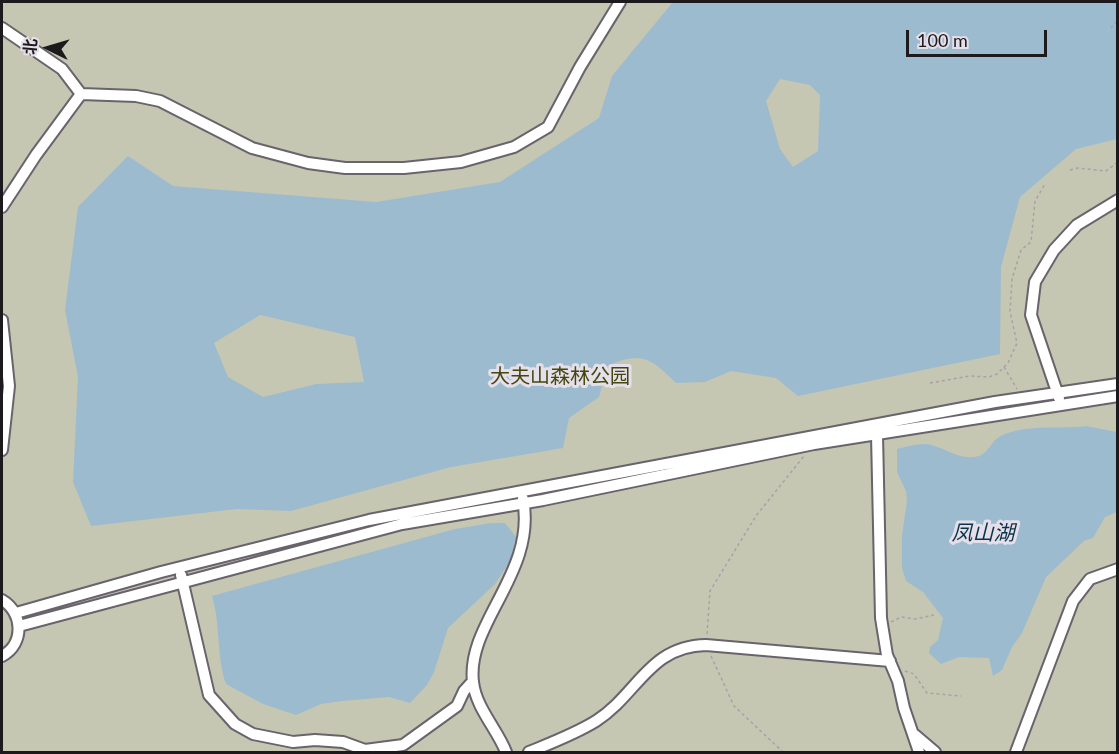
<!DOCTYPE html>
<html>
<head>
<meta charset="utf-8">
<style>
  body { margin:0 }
  #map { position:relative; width:1119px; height:754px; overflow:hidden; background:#e5dfe9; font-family:Lato,"Noto Sans SC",sans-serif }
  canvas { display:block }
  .frame { position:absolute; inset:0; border:3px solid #1c1a1d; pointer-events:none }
  .north { position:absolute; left:18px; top:18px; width:60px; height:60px; -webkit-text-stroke:4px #e5dfe9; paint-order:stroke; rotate:275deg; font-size:16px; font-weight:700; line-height:24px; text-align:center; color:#1c1a1d }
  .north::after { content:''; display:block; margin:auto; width:21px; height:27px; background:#1c1a1d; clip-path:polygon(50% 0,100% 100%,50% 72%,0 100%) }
  .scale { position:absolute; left:906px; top:30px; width:141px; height:27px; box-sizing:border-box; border:3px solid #1c1a1d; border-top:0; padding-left:8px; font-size:18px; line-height:21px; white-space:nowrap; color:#1c1a1d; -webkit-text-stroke:4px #e5dfe9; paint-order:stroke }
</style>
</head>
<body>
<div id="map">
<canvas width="1119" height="754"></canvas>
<div class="frame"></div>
<div class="north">北</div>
<div class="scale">100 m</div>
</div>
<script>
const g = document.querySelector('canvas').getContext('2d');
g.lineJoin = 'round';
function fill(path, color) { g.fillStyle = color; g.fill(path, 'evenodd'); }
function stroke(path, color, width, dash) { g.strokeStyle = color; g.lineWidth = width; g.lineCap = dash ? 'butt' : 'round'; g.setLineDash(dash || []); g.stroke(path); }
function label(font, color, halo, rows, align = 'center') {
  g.font = font + ' Lato,"Noto Sans SC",sans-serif'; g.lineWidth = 6; g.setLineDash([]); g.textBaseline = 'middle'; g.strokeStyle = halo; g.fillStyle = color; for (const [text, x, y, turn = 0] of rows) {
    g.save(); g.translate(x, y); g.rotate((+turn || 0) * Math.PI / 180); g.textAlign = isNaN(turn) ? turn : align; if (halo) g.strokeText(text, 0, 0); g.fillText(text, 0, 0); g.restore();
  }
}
fill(new Path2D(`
  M2 2H1117V752H2Z`), '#c5c7b2');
fill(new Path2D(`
  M673 2H1117V139L1076 149 1020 197 1001 267 1000 354 798 396 776 378 731 371 705 382 676 383C650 357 641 351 607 366L599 397 569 418 563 448 451 467 291 511 237 509 91 526 73 482 78 377 65 310 78 207 128 156 173 186 376 202 500 182 599 118 612 76ZM780 79 810 85 820 95 818 151 793 167 780 149 766 101ZM260 315 355 337 364 382 316 384 263 397 228 377 214 343Z
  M1086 426 1117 432V512L1105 517 1093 538 1084 541 1046 577 1022 633 1012 647 1002 670 993 676 989 658 959 657 941 664 929 653 930 647 938 640 943 618 923 592 906 581 902 568V535L907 501 906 491 897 472V449C905 447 916 444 925 444 943 445 958 462 979 456 989 452 991 442 999 437 1024 423 1059 430 1086 426Z
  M491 523H505L516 537 510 561 495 584 448 628 434 672 427 685 410 703 389 697 342 701 321 704 296 715 263 704 226 684C216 655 221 626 212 596L455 529Z`), '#9cbbcf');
const street = new Path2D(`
  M2 28 62 69 81 94 136 96 160 101 252 148 308 163 345 168H404L461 162 514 147 548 127 580 67 620 2
  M2 207 36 155 81 94
  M2 320 9 386 2 450
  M1059 398 1031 315 1035 282 1054 250 1077 225 1118 200
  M877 435 881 618 887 655 898 681 904 708 919 752
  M181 575 209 695 235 724 253 734 293 742 315 740 343 742 365 750 403 745 457 706 464 691 473 681
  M2 600C23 612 25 644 2 656
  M16 613 161 572 369 520 995 402 1118 384
  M19 626 402 524 543 500 814 444 1118 396
  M915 735 935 752
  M506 752C497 729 476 708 473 682 466 623 537 573 523 499
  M529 752C551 743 575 734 596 721 638 694 649 646 706 645L890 661
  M1016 752 1073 601 1090 579 1118 569`);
stroke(street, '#69636c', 14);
stroke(new Path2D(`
  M1111 28 1118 20
  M1070 170 1078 168 1106 171 1118 162
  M1004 367 1017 389
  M930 383 970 376 989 377 997 374 1008 363 1017 343 1010 312 1012 279 1021 250 1031 242 1035 201 1045 184
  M891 622 901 617 915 619 934 615
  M707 634 710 591 756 516 804 456
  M711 656 734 706 783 752
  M905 671 914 674 927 693 961 696`), '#a6a1a9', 1.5, [3, 3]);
stroke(street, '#fff', 10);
label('20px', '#45460f', '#e5dfe9', [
  ["大夫山森林公园",560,377]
]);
label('italic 21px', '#093349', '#e5dfe9', [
  ["凤山湖",983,533]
]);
</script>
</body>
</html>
